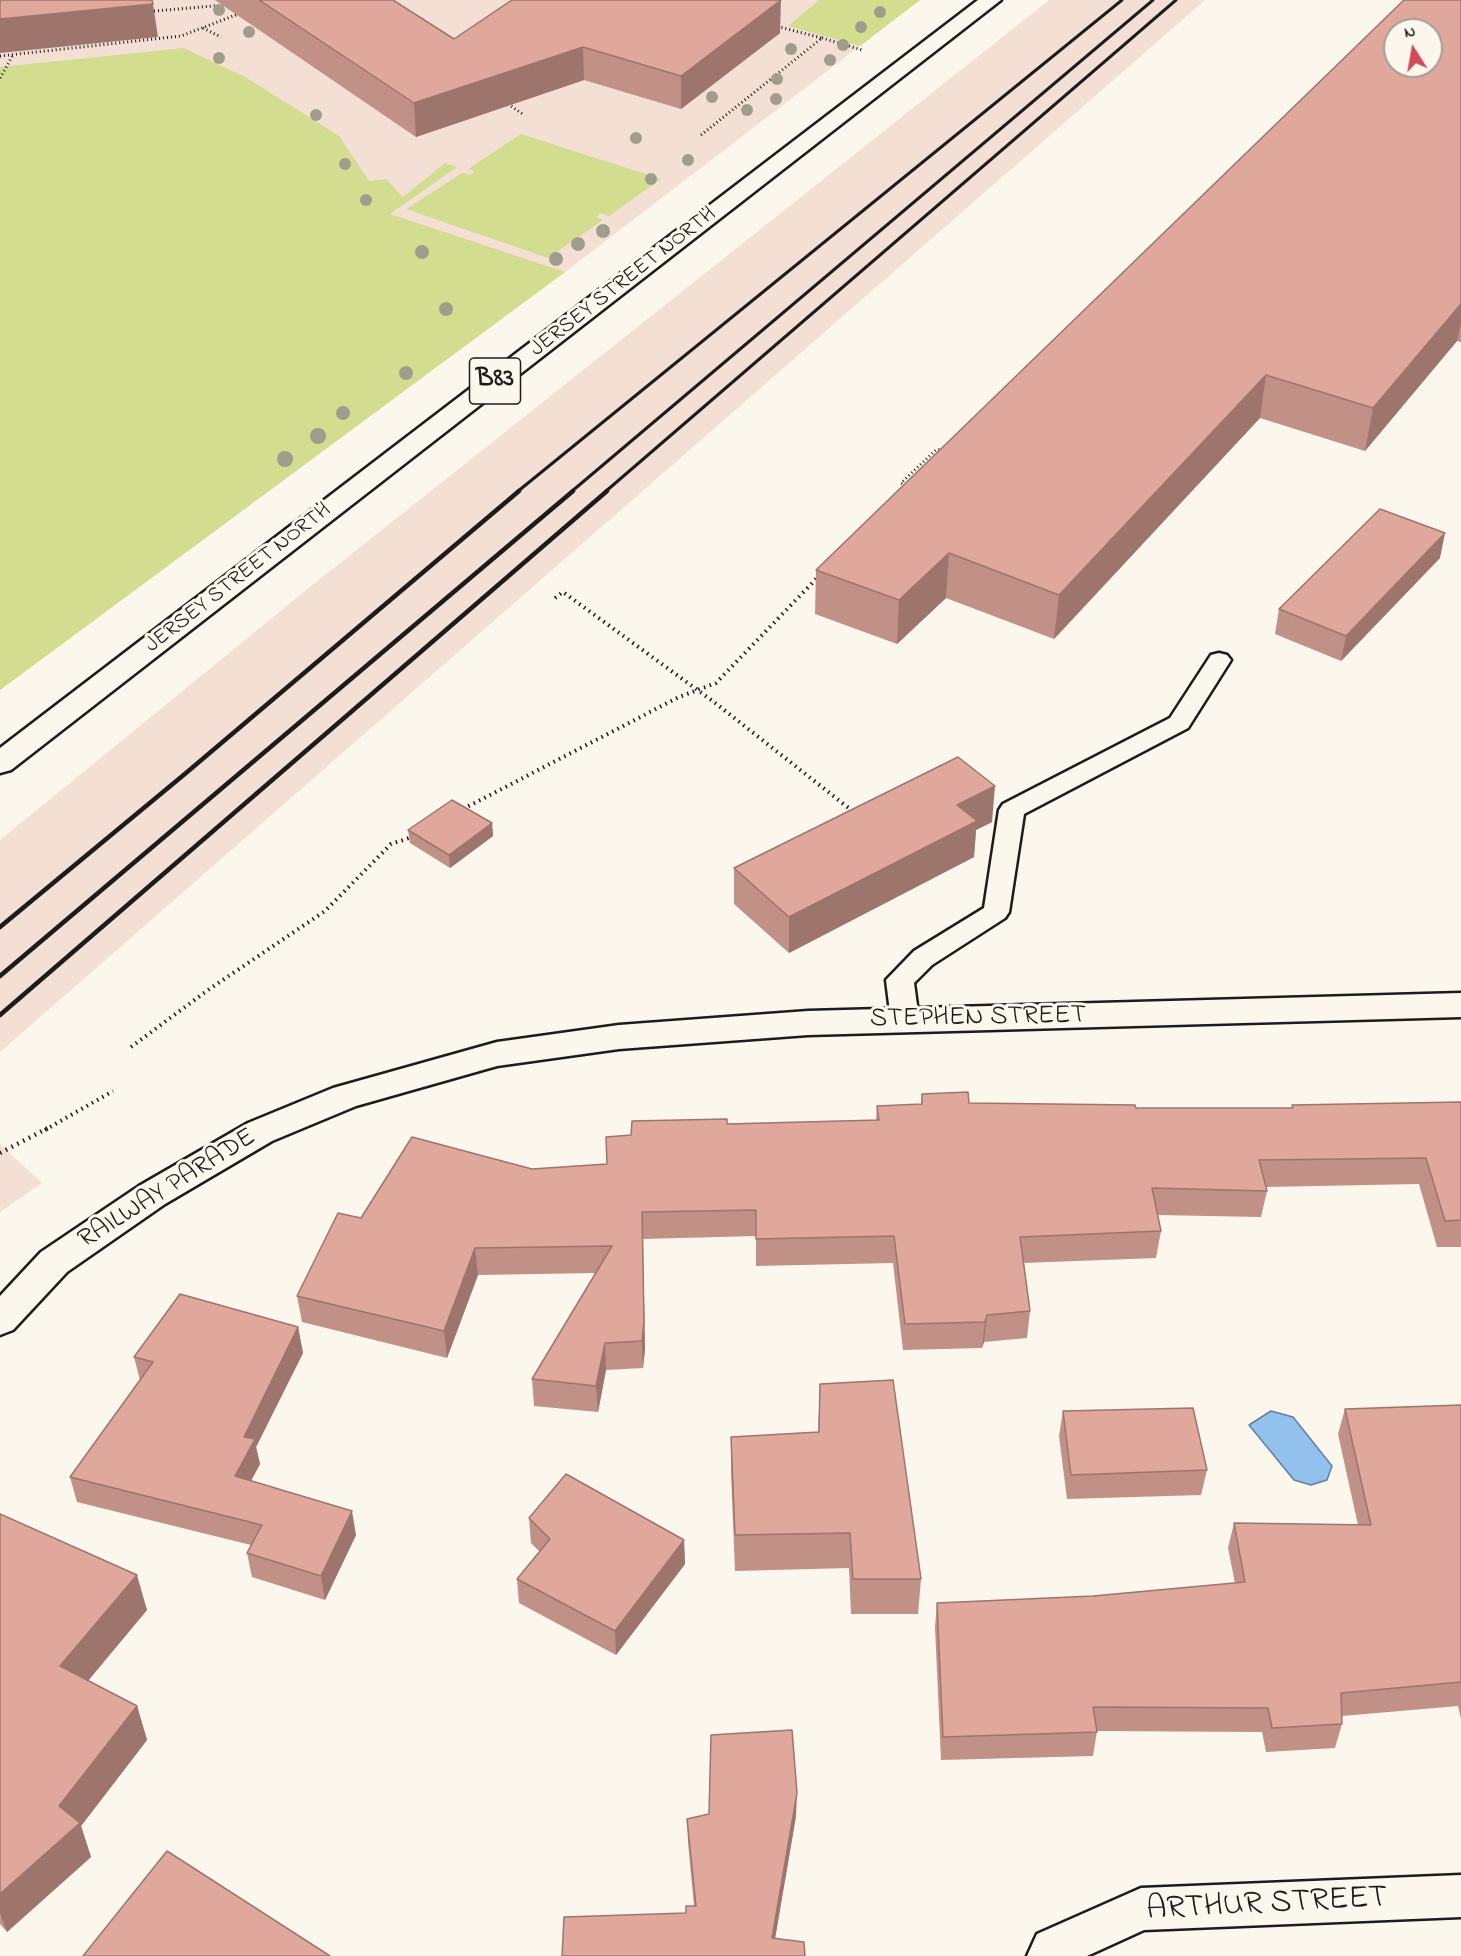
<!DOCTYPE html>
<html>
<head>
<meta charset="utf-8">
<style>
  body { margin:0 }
  #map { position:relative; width:1461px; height:1956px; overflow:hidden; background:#fbf7ec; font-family:"Indie Flower",sans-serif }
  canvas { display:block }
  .north { position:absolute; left:1383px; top:18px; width:60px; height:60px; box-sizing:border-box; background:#fbf7ec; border:2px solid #a29f99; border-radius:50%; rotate:349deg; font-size:16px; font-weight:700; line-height:24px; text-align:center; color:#1c1c1c }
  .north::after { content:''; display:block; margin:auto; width:21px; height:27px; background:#d1495b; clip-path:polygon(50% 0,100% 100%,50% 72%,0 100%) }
</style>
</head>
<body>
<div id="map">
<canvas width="1461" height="1956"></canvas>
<div class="north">N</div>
</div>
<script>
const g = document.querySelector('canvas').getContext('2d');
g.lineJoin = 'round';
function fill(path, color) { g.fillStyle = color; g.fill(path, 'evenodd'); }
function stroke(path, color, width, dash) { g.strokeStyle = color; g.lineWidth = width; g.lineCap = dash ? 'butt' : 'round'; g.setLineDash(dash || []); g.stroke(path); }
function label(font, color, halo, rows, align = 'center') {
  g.font = font + ' "Indie Flower",sans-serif'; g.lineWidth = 6; g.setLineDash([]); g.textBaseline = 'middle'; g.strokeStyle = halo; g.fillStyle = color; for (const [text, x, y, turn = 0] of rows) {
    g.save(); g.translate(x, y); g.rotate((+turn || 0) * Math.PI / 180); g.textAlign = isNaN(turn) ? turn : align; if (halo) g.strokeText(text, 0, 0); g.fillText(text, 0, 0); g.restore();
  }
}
fill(new Path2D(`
  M49 0H920L565 272 0 690V6Z
  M1049 0H1205L0 1052V840L310 587Z
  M0 1144 42 1183 0 1212Z`), '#f3dfd4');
fill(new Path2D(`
  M819 0H920L860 46 788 26Z
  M184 48 247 78 339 136 369 181 386 179 403 197 445 163 457 167 390 214 565 272 0 690V67Z
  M521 134 661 179 609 216 601 213 596 217 603 220 548 258 406 209 462 173 470 175 475 171 468 169Z`), '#d2dd90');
const water = new Path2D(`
  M1271 1411 1293 1417 1332 1466 1327 1480 1311 1485 1294 1480 1249 1425Z`);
fill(water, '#93c1ee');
stroke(water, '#637f9a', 1.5);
const lane = new Path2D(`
  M1219 653 1227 655 1231 660 1188 728 1024 814 1009 912 1005 918 932 965 914 983 919 1020 915 1027 905 1030 895 1027 891 1020 886 980 914 951 984 908 999 810 1003 804 1170 718 1211 655Z`);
const street = new Path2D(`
  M1461 993V1017L808 1035 619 1049 497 1066 356 1106 272 1141 165 1204 67 1272 13 1330 0 1335V1296L41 1252 139 1186 248 1123 333 1088 497 1042 619 1025 808 1011Z
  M1461 1875V1917L1144 1930 1087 1956H1027L1037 1934 1141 1888Z`);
const primary = new Path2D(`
  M978 0H1001L11 770 0 773V748Z`);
stroke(lane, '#1c1c1c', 5);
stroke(street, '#1c1c1c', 5);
stroke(primary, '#1c1c1c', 5);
stroke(new Path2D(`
  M154 11 225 5
  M203 28 221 37
  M822 38 862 50
  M0 56 181 36 241 13
  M0 78 13 55
  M508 104 524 115
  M701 135 822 38 776 26
  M906 485 901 483 936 450 943 449`), '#1c1c1c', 3, [1, 3]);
stroke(new Path2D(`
  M555 598 563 592 714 702 855 813
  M463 809 679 697 716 683 818 577
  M131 1047 208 990 325 911 391 844 412 837
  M45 1130 113 1091`), '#1c1c1c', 4, [1.5, 4.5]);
stroke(new Path2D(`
  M0 1153 48 1128`), '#1c1c1c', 4.5, [1.5, 5]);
fill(lane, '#fbf7ec');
fill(street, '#fbf7ec');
fill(primary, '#fbf7ec');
stroke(new Path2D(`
  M517 492 1122 0
  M571 492 1153 0
  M605 492 1176 0`), '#1c1c1c', 3);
stroke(new Path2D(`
  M0 927 186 773 519 491
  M0 976 573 491
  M0 1015 607 491`), '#1c1c1c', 4.5);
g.fillStyle = '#9f9e8d';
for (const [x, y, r] of [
  [219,10,6],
  [880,12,6],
  [861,27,6],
  [249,32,6],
  [843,45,6],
  [791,49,6],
  [219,58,6],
  [830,60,6],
  [777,79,6],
  [712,97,6],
  [776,99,6],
  [747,110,6],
  [316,115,6],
  [636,138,6],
  [688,160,6],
  [345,164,6],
  [651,179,6],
  [366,200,6],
  [603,231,7],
  [578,244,7],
  [422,252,7],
  [556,259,7],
  [446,309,7],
  [406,373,7],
  [343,413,7],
  [318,436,8],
  [285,459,8]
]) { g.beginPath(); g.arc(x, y, r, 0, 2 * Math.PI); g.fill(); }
fill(new Path2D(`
  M215 0H393L454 39 780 33 681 109 584 80 416 137Z
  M1461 0V342L1457 341 1365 451 1260 418 1054 639 946 598 897 644 815 614 816 570Z
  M1440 558 1341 661 1275 634 1279 609Z
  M992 822 976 830 974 857 789 953 734 904V868Z
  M492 823 493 836 450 868 410 843 408 830Z
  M922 1094 969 1103 1136 1108H1292V1105L1461 1102V1247H1437L1419 1184 1266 1187 1267 1191 1261 1217 1157 1215 1161 1231 1156 1258 1024 1263 1030 1311 1027 1338 984 1342 982 1348 903 1350 893 1263 756 1266V1236L643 1239 645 1349 643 1368 606 1370 598 1412 534 1406 532 1379 596 1273 478 1275 447 1358 302 1322 297 1296 361 1218 532 1169 607 1164 631 1135 727 1124 876 1120 877 1106 921 1104Z
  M298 1327 303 1353 256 1447 260 1464 251 1481 356 1535 325 1600 252 1577 247 1553 251 1545 77 1502 70 1477 140 1380 134 1357Z
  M820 1384 921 1579 918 1614H851L849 1568 735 1571 731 1472V1437L818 1432Z
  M1461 1405V1719L1458 1706 1342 1716V1724L1335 1748 1266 1752 1262 1732 1097 1731 1093 1756 941 1760 935 1627 937 1603 1093 1596 1235 1583 1228 1548 1234 1523 1358 1525 1338 1434 1345 1409Z
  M1063 1411 1207 1470 1201 1495 1067 1499 1059 1436Z
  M0 1514 147 1610 88 1681 137 1706 147 1740 81 1826 91 1857 7 1932 0 1924Z
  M529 1518 684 1540 685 1564 616 1655 519 1603 517 1579 540 1552 531 1543Z
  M796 1816 775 1939 686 1913 694 1906 688 1842 687 1819Z`), '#c19086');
fill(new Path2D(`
  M781 0 780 33 681 109V76Z
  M153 4 158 37 0 53V19Z
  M583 47 584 80 416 137 414 103Z
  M1461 304V323L1457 341 1365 451 1373 408Z
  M1266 375 1260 418 1054 639 1059 595Z
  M1445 533 1440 558 1341 661 1346 636Z
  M949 553 946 598 897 644 899 600Z
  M995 786 992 822 976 830 974 857 789 953V917L957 805Z
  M492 823 493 836 450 868 449 855Z
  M642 1212 645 1349 643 1368 642 1341Z
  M475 1248 478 1275 447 1358 444 1331Z
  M987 1315 984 1342 982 1348 985 1322Z
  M298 1327 303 1353 256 1447 260 1464 240 1501 235 1476 244 1437Z
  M605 1343 606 1370 598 1412 596 1386Z
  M352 1511 356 1535 325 1600 321 1576Z
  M684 1540 685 1564 616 1655 615 1631Z
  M137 1575 147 1610 71 1701 60 1666Z
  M137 1706 147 1740 81 1826 91 1857 7 1932 0 1913V1894L59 1806Z
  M797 1793 796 1816 772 1956V1938Z`), '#9d756d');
const building = new Path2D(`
  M0 0H152L153 4 0 19Z
  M259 0H393L454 39 512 0H781L681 76 583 47 414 103Z
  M1404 0H1461V304L1373 408 1266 375 1059 595 949 553 899 600 816 570ZM1395 30H1431V66H1395Z
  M1380 509 1445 533 1346 636 1279 609Z
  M958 757 995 786 957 805 977 821 789 917 734 868Z
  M452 800 492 823 449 855 408 830Z
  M968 1092 969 1103 1135 1105 1136 1108H1293L1292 1105 1461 1102V1220L1445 1221 1426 1158 1259 1160 1267 1191 1152 1188 1161 1231 1020 1237 1030 1311 987 1315 985 1322 905 1324 894 1236 756 1239V1210L642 1212 644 1322 642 1341 605 1343 596 1386 532 1379 612 1246 475 1248 444 1331 297 1296 338 1213 361 1218 412 1137 532 1169 607 1164 606 1137 631 1135 632 1121 727 1119V1124L879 1120 877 1106 922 1104V1094Z
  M180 1294 298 1327 244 1437 255 1439 235 1476 352 1511 321 1576 247 1553 262 1525 70 1477 153 1362 134 1357Z
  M893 1380 921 1579H853L850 1533 735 1535 731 1437 819 1432 820 1384Z
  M1461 1405V1682L1341 1693 1342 1724 1272 1728 1268 1708 1093 1707 1097 1732 943 1737 937 1603 1093 1596 1245 1582 1234 1523 1371 1525 1345 1409Z
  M1193 1408 1207 1470 1071 1475 1063 1411Z
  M566 1474 684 1540 615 1631 517 1579 550 1539 529 1518Z
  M0 1514 137 1575 60 1666 137 1706 59 1806 80 1823 0 1894Z
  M792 1730 797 1793 772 1938 804 1942 805 1956H562L564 1917 686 1913V1906H696L687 1819 709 1814 711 1735Z
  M167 1851 330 1956H83Z`);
fill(building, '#e0a79c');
stroke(building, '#9d756d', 1.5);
label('22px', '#1c1c1c', '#fbf7ec', [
  ["JERSEY STREET NORTH",624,283,-38],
  ["JERSEY STREET NORTH",239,579,-38]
]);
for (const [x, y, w] of [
  [495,381,51]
]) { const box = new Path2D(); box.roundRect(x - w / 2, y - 23, w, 46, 4.5); g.fillStyle = '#fbf7ec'; g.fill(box); stroke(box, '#1c1c1c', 1.5); }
label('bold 26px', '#1c1c1c', null, [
  ["B83",495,381]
]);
label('27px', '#1c1c1c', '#fbf7ec', [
  ["STEPHEN STREET",978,1019,-1],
  ["RAILWAY PARADE",168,1190,-32]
]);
label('33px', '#1c1c1c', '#fbf7ec', [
  ["ARTHUR STREET",1267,1906,-3]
]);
</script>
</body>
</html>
